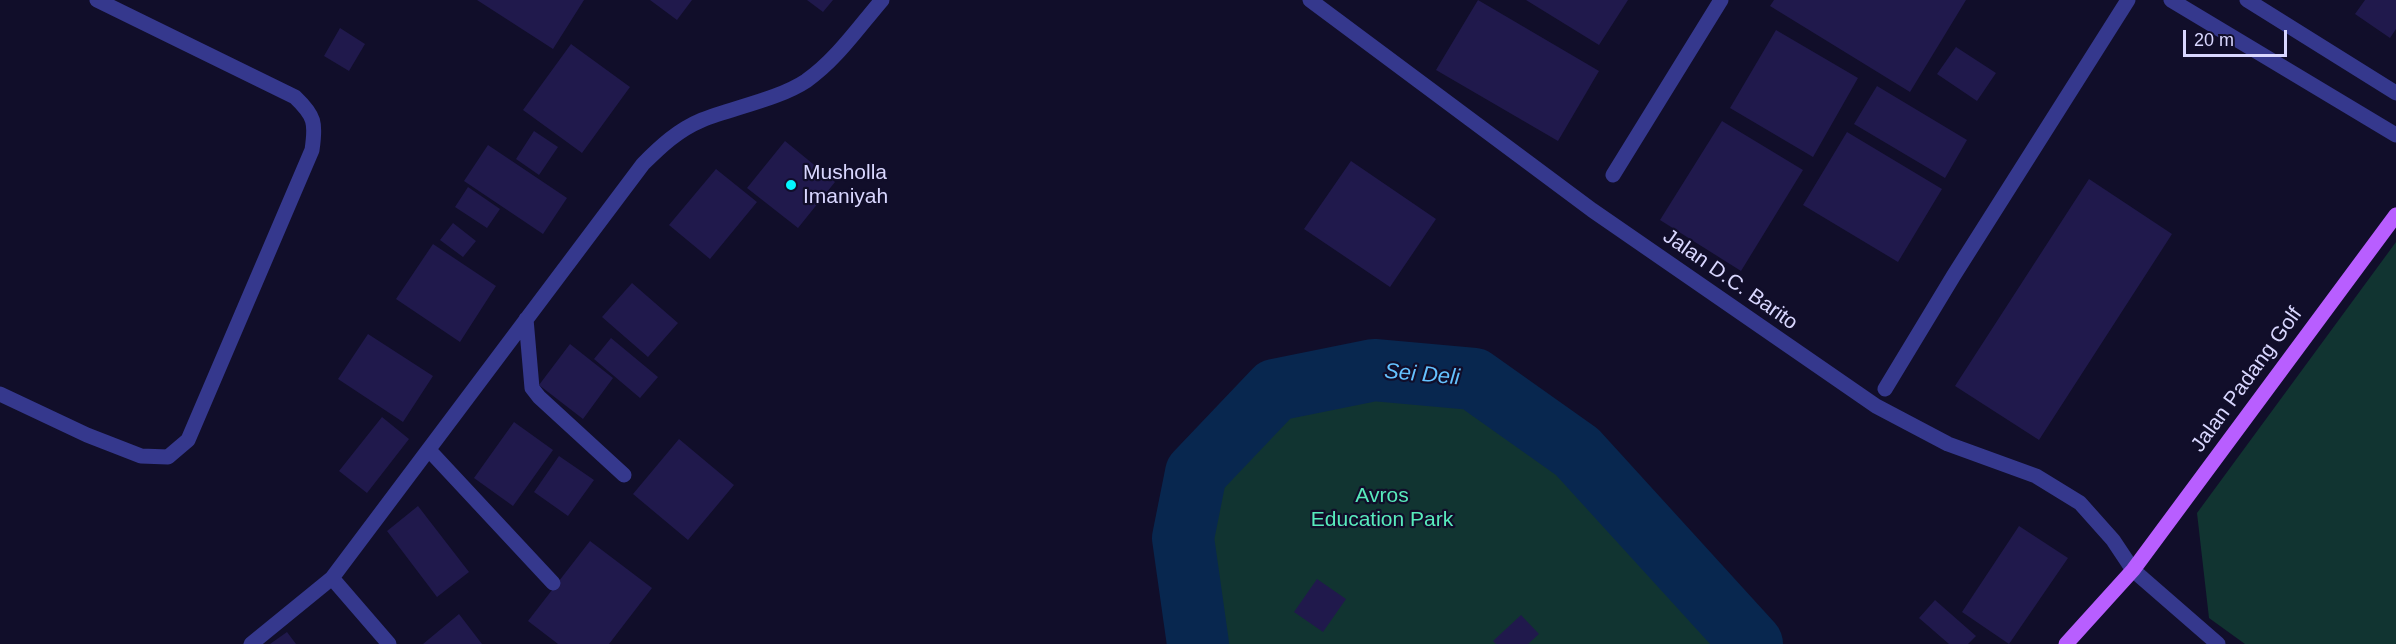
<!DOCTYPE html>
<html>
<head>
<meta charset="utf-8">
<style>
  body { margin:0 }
  #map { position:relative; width:2396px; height:644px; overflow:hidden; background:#110e2a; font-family:Helvetica,sans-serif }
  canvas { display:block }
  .scale { position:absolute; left:2183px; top:30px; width:104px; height:27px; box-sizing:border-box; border:3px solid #d9d7ff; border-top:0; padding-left:8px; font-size:18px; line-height:21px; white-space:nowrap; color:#d9d7ff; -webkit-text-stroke:4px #110e2a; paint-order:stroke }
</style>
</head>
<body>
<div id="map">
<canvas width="2396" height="644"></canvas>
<div class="scale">20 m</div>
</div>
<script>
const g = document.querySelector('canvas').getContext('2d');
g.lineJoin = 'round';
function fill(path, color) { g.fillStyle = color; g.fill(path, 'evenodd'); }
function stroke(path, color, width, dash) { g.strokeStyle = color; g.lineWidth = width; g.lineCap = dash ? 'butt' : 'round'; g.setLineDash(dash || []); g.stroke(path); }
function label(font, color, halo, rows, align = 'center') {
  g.font = font + ' Helvetica,sans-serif'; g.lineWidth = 4.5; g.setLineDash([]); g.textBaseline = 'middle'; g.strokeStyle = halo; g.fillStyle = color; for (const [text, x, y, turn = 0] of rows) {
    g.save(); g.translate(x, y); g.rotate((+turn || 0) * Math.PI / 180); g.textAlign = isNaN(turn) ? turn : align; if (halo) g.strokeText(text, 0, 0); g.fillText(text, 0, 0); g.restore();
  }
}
fill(new Path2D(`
  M2396 242V644H2245L2209 618 2197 513Z
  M1374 370 1474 379 1542 427 1651 533 1756 644H1198L1185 548 1196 473 1275 390Z`), '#113431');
stroke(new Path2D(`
  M1198 644 1183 538 1196 473 1275 390 1374 370 1474 379 1577 452 1752 644`), '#08274f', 62);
fill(new Path2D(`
  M477 0H584L553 49Z
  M650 0H692L677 20Z
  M807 0H833L823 12Z
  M1478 0 1599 71 1558 141 1436 70Z
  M1526 0H1628L1599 45Z
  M1774 0H1966L1910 92 1770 6Z
  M2365 0H2396V29L2390 38 2355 14Z
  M340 28 365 44 349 71 324 56Z
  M1776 30 1858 78 1813 157 1730 108Z
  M571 44 630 87 582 153 523 110Z
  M1956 47 1996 73 1977 101 1937 74Z
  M1877 86 1967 140 1945 178 1854 124Z
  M1722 121 1803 170 1741 271 1660 220Z
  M534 131 558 147 539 175 516 159Z
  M1847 132 1942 189 1898 262 1803 205Z
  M785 141 835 182 798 228 747 188Z
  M488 145 567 198 543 234 464 181Z
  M1351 161 1436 219 1390 287 1304 229Z
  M716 169 757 202 710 259 669 225Z
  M2089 179 2172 234 2039 440 1955 386Z
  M468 187 500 209 487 228 455 207Z
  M453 223 476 241 463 257 440 240Z
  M433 244 496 286 460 342 396 299Z
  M632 283 678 323 648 357 602 317Z
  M368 334 433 376 403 422 338 379Z
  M611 338 658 377 640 398 594 359Z
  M570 344 613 378 583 419 539 385Z
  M382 417 409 439 367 493 339 471Z
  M514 422 553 450 513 506 474 478Z
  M679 439 734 485 688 540 633 494Z
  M559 456 594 480 568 516 534 492Z
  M418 506 469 572 437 597 387 531Z
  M2019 526 2068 558 2009 644 1962 612Z
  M590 541 652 588 609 644H558L528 621Z
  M1317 579 1346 599 1323 632 1294 612Z
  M1935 600 1976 636 1968 644H1949L1919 618Z
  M459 614 482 644H423Z
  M1521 615 1539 634 1528 644H1496L1493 641Z
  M287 632 296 644H270Z`), '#20194c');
stroke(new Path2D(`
  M1310 0 1592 210 1876 406 1948 444 2036 476 2080 503 2113 540 2133 570 2218 644
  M2171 0 2396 135
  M2247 0 2396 93
  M1613 175 1721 0
  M526 319 532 388 539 397 624 475
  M1885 389 1954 275 2128 0
  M0 394 87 435 141 456 168 457 188 440 312 150C316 123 315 116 295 97L97 0
  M429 450 553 583
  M332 578 389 644
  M251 644 332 578 643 164C661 146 678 130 702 120 732 108 779 99 806 81 836 60 858 28 882 0`), '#35388d', 15);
stroke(new Path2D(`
  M2066 644 2133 570 2396 215`), '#b85eff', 15);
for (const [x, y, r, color] of [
  [791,185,6,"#03f6ff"]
]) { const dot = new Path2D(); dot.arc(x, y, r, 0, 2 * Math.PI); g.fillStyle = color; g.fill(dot); stroke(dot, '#110e2a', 2); }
label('21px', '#d9d7ff', '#110e2a', [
  ["Musholla",803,173],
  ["Imaniyah",803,197]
], 'left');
label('21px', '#d9d7ff', '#110e2a', [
  ["Jalan D.C. Barito",1730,280,35],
  ["Jalan Padang Golf",2247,380,-54]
]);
label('21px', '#58eabc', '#110e2a', [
  ["Avros",1382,496],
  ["Education Park",1382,520]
]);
label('italic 22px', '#65c2ff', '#110e2a', [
  ["Sei Deli",1422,375,5]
]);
</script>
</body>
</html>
